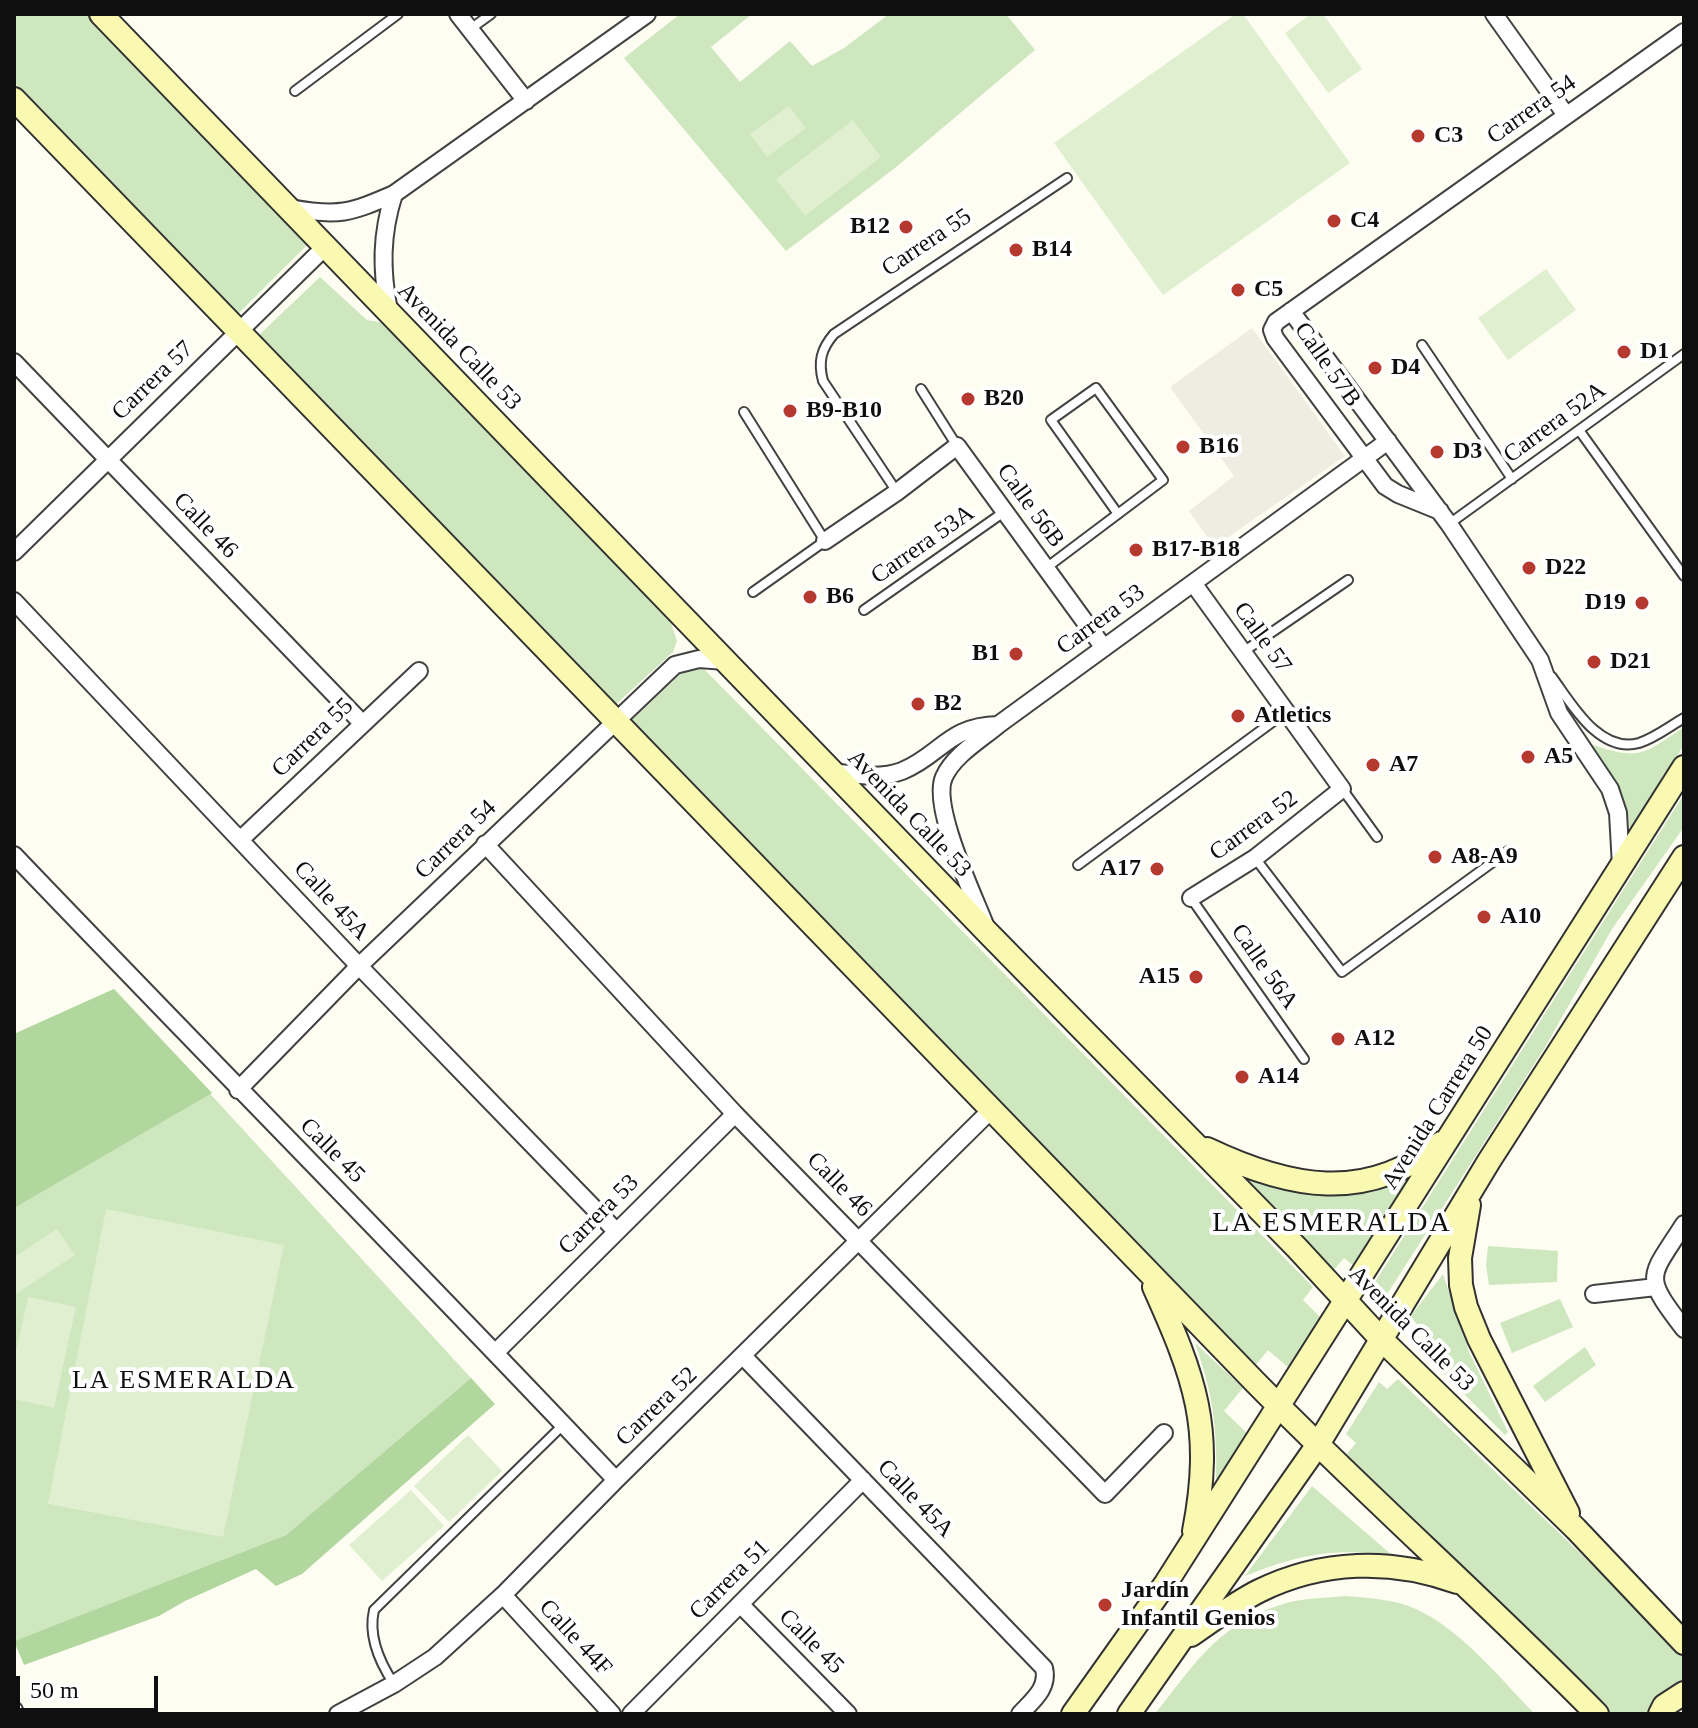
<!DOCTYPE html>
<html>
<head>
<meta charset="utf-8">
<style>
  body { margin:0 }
  #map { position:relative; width:1698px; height:1728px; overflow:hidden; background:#fefdf2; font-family:"Times New Roman",serif }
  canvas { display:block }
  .frame { position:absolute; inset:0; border:16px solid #0f0f0f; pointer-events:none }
  .scale { position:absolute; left:16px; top:1676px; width:142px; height:36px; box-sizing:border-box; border:4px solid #0f0f0f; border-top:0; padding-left:10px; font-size:24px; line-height:28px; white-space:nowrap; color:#0f0f0f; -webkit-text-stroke:6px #fff; paint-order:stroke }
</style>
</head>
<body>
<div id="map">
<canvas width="1698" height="1728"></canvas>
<div class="frame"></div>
<div class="scale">50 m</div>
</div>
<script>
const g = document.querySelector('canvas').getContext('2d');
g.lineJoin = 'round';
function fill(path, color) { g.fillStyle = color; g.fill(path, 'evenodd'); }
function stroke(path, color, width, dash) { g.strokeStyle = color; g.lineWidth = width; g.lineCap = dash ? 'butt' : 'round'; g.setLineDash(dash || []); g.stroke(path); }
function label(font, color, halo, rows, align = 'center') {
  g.font = font + ' "Times New Roman",serif'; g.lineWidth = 8; g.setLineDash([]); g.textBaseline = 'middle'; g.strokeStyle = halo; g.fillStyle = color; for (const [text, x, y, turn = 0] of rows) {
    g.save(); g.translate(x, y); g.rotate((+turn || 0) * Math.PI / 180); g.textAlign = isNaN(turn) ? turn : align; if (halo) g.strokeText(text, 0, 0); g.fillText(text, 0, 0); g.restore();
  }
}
fill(new Path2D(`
  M14 14H88L309 243 237 315 14 83Z
  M680 14H752L711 47 740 82 790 41 812 66 844 48 889 14H1006L1035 50 895 168 786 251 624 58Z
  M320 277 367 320 384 323 670 620 677 641 673 652 615 705 258 336Z
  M701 666 1313 1287 1303 1300 1322 1319 1289 1368 1268 1350 1255 1366 632 720 685 670Z
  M1684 727V745L1630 831C1625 792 1609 774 1588 743 1639 761 1641 756 1684 727Z
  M1684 794V827L1612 929 1544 1049 1382 1302 1370 1290Z
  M114 989 471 1378 286 1535 14 1641V1034Z
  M1225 1166 1356 1190 1396 1183 1423 1172 1359 1270 1344 1258 1332 1272Z
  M1488 1246 1558 1251 1557 1282 1489 1285 1486 1265Z
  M1443 1274 1469 1352 1508 1432 1505 1435 1443 1373 1448 1367 1427 1348 1434 1342 1410 1317Z
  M1560 1299 1573 1327 1512 1353 1500 1323Z
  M1195 1343 1243 1388 1224 1411 1248 1434 1216 1480C1218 1428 1212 1391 1195 1343Z
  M1585 1347 1596 1365 1545 1402 1533 1386Z
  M1398 1379 1579 1552 1684 1656V1682L1657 1695 1647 1714H1612L1346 1455 1356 1443 1346 1434 1379 1382 1387 1389Z
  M1312 1486 1393 1556C1335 1547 1300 1554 1245 1576Z
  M1345 1596C1370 1598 1395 1599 1418 1610 1465 1633 1499 1678 1535 1714H1155C1198 1660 1219 1622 1290 1602 1307 1598 1327 1598 1345 1596Z`), '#cee7be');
fill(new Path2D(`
  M114 989 212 1093 14 1208V1034Z
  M471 1378 495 1404 302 1574 276 1586 256 1569 185 1601 159 1616 24 1665 14 1641 286 1535Z`), '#b1d79e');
fill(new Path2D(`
  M1236 14H1243L1350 163 1163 295 1054 143Z
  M1311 14H1323L1362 69 1328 93 1285 33Z
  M789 106 806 128 767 157 750 134Z
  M853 120 881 157 805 216 776 179Z
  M1546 269 1576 310 1508 360 1478 318Z
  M106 1209 284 1245 223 1537 48 1504Z
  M57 1229 75 1255 16 1294 14 1290V1257Z
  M28 1297 76 1307 54 1408 14 1399V1360Z
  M468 1435 502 1471 449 1522 414 1486Z
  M411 1490 444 1526 382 1581 349 1545Z`), '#e0efcf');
fill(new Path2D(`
  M1252 328 1345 456 1214 547 1189 511 1234 476 1170 387Z`), '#efede1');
const service = new Path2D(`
  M469 30 491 14
  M295 91 398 14
  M1422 345 1512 479
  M921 389 957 446
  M744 412 825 541 753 592
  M1579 430 1684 576
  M897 492 823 381C818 362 821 349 834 334L1067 178
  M1449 524 1684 354
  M1046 568 1163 480 1096 388 1051 420 1118 514
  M864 610 1004 512
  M1243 652 1348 580
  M1552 677C1571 703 1599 754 1639 743 1655 738 1670 726 1684 718
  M1343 790 1377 837
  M1255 858 1342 972 1508 851
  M1078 865 1286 712
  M1191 898 1304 1059
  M394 1684C380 1663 368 1636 374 1610L563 1425`);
const minor = new Path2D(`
  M458 14 526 101
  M1494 14 1566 115
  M290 208C339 217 350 213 394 194L647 14
  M389 311C381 270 381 234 394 194
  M1291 311 1449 524 1540 660 1559 713 1610 789 1618 813 1621 866
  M14 362 362 723
  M1440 511 1398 494 1385 486 1275 338 1272 330 1276 322 1684 32
  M825 541 897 492 957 446 1104 648
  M14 552 326 246
  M14 601 359 966 616 1231
  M833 772C855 775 881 779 902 771 941 755 948 726 998 725
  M240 840 419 671
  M485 844 735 1114 1105 1494 1164 1433
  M14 855C214 1064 417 1269 616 1480
  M1191 898 1255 858 1342 789 1193 583
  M985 925C973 894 931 806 944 777 954 755 980 740 998 725L1388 441
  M238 1090 359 966 675 665 699 659 725 661
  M1684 1224C1649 1279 1642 1274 1684 1329
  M1594 1294 1656 1287
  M496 1352 735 1114
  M743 1356 1044 1668C1049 1688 1033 1700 1020 1714
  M503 1595 612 1714
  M740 1604 848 1714
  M14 1710 15 1714
  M338 1714 394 1684 435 1657 503 1595 616 1480 991 1110
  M631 1714 863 1480`);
const secondary = new Path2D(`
  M101 14 989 934 1297 1248 1381 1339 1576 1529 1684 1643
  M14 99 1256 1383C1367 1496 1486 1601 1597 1714
  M1207 1149C1289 1188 1366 1204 1441 1143
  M1469 1205 1460 1258 1461 1285 1466 1307 1479 1339 1568 1513
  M1154 1287C1195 1378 1214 1428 1194 1531
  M1191 1635C1213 1620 1235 1603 1259 1591 1322 1560 1391 1558 1457 1582
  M1073 1714 1166 1583 1684 767
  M1129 1714 1317 1446 1489 1161 1684 857
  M1660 1714 1664 1706 1684 1693`);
stroke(service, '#424242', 12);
stroke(minor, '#424242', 20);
stroke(secondary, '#313131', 26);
stroke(service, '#fff', 8);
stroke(minor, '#fff', 16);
stroke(secondary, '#f9f9b2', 22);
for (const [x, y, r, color] of [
  [1418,136,8,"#b63930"],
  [1334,221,8,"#b63930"],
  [906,227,8,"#b63930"],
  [1016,250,8,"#b63930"],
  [1238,290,8,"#b63930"],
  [1624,352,8,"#b63930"],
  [1375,368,8,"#b63930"],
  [968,399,8,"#b63930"],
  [790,411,8,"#b63930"],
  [1183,447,8,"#b63930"],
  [1437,452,8,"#b63930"],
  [1136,550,8,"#b63930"],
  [1529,568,8,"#b63930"],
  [810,597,8,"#b63930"],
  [1642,603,8,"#b63930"],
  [1016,654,8,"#b63930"],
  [1594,662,8,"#b63930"],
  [918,704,8,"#b63930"],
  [1238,716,8,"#b63930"],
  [1528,757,8,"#b63930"],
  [1373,765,8,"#b63930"],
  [1435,857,8,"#b63930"],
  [1157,869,8,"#b63930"],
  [1484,917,8,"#b63930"],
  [1196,977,8,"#b63930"],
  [1338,1039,8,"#b63930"],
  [1242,1077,8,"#b63930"],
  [1105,1605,8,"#b63930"]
]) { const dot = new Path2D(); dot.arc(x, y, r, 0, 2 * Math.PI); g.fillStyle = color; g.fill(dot); stroke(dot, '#fff', 3); }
label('24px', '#0f0f0f', '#fff', [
  ["Carrera 54",1532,110,-35],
  ["Carrera 55",927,243,-34],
  ["Avenida Calle 53",459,347,46],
  ["Calle 57B",1327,365,55],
  ["Carrera 57",153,381,-44],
  ["Carrera 52A",1555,423,-36],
  ["Calle 56B",1030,506,54],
  ["Calle 46",205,526,46],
  ["Carrera 53A",923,545,-35],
  ["Carrera 53",1101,620,-36],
  ["Calle 57",1262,638,54],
  ["Carrera 55",313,738,-44],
  ["Avenida Calle 53",909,814,46],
  ["Carrera 52",1254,826,-36],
  ["Carrera 54",456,840,-44],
  ["Calle 45A",331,901,47],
  ["Calle 56A",1264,967,55],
  ["Avenida Carrera 50",1438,1108,-58],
  ["Calle 45",332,1151,45],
  ["Calle 46",839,1185,45],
  ["Carrera 53",599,1215,-45],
  ["Avenida Calle 53",1411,1329,45],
  ["Carrera 52",657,1407,-44],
  ["Calle 45A",915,1499,46],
  ["Carrera 51",730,1580,-45],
  ["Calle 44F",575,1638,47],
  ["Calle 45",811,1642,45]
]);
label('bold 24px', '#0f0f0f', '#fff', [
  ["C3",1434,136],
  ["C4",1350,221],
  ["B12",890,227,"right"],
  ["B14",1032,250],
  ["C5",1254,290],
  ["D1",1640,352],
  ["D4",1391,368],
  ["B20",984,399],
  ["B9-B10",806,411],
  ["B16",1199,447],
  ["D3",1453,452],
  ["B17-B18",1152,550],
  ["D22",1545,568],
  ["B6",826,597],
  ["D19",1626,603,"right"],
  ["B1",1000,654,"right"],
  ["D21",1610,662],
  ["B2",934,704],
  ["Atletics",1254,716],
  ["A5",1544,757],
  ["A7",1389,765],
  ["A8-A9",1451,857],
  ["A17",1141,869,"right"],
  ["A10",1500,917],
  ["A15",1180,977,"right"],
  ["A12",1354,1039],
  ["A14",1258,1077],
  ["Jardín",1121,1591],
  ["Infantil Genios",1121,1619]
], 'left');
g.letterSpacing = '2px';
label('26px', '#0f0f0f', '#fff', [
  ["LA ESMERALDA",184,1381]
]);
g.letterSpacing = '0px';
g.letterSpacing = '2px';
label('28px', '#0f0f0f', '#fff', [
  ["LA ESMERALDA",1332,1224]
]);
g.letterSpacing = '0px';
</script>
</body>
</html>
